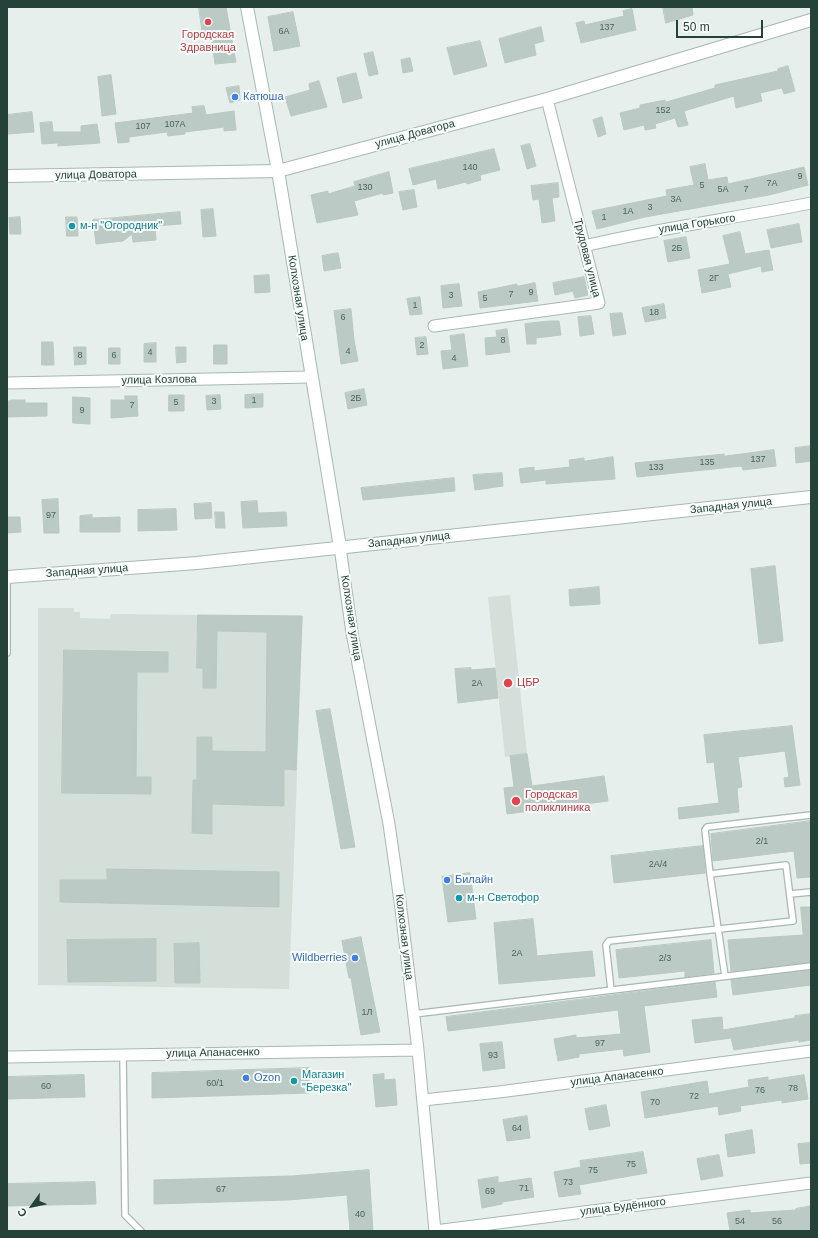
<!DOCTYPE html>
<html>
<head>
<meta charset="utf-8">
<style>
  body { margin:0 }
  #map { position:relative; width:818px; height:1238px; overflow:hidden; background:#e6efeb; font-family:Arial,sans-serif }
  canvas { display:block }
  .frame { position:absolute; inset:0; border:8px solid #24423a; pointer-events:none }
  .north { position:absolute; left:12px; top:1186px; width:40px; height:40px; -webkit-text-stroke:3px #f7fbf9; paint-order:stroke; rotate:237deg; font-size:11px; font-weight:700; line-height:16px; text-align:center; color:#24423a }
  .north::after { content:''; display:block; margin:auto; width:14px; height:18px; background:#24423a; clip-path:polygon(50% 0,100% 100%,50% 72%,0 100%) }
  .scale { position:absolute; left:676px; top:20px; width:87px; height:18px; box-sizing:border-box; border:2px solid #24423a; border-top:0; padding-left:5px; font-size:12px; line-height:14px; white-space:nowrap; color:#24423a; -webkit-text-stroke:3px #f7fbf9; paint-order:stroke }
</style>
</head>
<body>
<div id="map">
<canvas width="818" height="1238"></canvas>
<div class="frame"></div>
<div class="north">С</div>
<div class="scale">50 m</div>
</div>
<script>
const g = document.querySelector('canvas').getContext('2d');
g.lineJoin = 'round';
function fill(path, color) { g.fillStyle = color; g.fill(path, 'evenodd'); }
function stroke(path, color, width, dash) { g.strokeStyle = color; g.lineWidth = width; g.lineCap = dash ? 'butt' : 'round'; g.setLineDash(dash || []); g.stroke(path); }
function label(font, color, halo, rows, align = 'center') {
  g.font = font + ' Arial,sans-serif'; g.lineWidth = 4; g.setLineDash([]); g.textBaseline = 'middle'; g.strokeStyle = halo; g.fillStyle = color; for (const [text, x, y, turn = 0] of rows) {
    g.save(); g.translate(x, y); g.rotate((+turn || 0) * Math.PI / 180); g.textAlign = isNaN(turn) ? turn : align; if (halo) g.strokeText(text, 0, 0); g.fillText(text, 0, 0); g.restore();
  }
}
fill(new Path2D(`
  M510 595 527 754 505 757 488 597Z
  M38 608H74V612H80V618L110 619 111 614 303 616 289 989 38 985Z`), '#d4dfda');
const building = new Path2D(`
  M199 7H226L236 62 215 64 211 35 203 36Z
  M663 7H692L693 15 666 23Z
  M632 9 636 30 581 43 576 23 584 21 585 25 624 16 623 11Z
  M293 12 300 46 274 51 268 17Z
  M541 27 544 41 534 44 536 55 505 63 499 39Z
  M480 41 487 66 454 75 447 48Z
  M373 52 378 74 369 76 364 54Z
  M410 58 413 71 403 73 401 60Z
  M788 66 795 91 784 94 782 88 760 93 762 101 736 108 734 96 684 111 688 125 678 127 675 118 655 124 656 128 645 130 644 125 624 130 620 113 640 108V105L665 100 666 102 691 95 715 88V85L778 71V69Z
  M356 73 362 98 343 103 337 78Z
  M111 75 116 114 102 116 98 77Z
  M319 81 327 107 291 116 285 97 310 90 309 84Z
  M239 86 240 100 230 103 226 88Z
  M204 106 206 115 234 111 236 130 224 131V127L185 132V134L168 136 167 132 129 137V142L118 143 115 123 193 113 192 107Z
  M32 112 34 132 7 134V115Z
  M602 117 606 134 598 137 593 120Z
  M52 122 53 132H81V126L97 124 100 143 58 146V143L42 144 40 123Z
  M530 144 536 166 527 169 521 146Z
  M494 149 500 170 480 175 481 180 467 184 466 182 438 189 436 179 413 185 409 169Z
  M705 164 708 180 727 177 728 184 804 167 808 185 769 195 645 217 597 229 592 211 667 196 666 190 694 185 690 167Z
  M389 172 393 193 383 195V193L354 201 358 215 317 223 311 195 328 191V194L355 186 354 182Z
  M558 183 559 197 552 198 555 221 542 223 539 199 533 200 531 186Z
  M414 190 417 207 403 210 399 192Z
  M213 209 216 236 203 237 201 210Z
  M180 212 181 224 155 226 156 240 133 242 132 234 123 241 96 244 93 220Z
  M20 217 21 234H10L9 218Z
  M66 217H77L78 236H67Z
  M799 224 802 242 771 248 767 230Z
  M740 232 745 254 769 250 773 270 762 272 761 266 728 274 731 287 702 293 698 270 730 264 723 236Z
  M686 237 690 258 668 262 664 241Z
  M338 253 341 268 324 271 322 256Z
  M269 275 270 292 255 293 254 276Z
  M584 277 588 295 575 298 573 291 555 295 553 283Z
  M535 283 538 301 480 308 478 292 517 284V286Z
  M459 284 462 306 443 308 441 286Z
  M420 297 422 314 410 315 407 299Z
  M664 304 666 318 645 322 642 308Z
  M351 309 354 340 358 361 341 364 334 311Z
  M622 313 626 334 613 336 610 314Z
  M591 316 594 334 580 336 578 317Z
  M550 321H559L561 335 536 338V344H527L525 324Z
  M507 329 510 352 486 355 485 338 497 337 496 331Z
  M464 334 468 366 443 369 441 351 452 350 450 336Z
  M426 337 428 354 417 355 415 338Z
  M42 342H53L54 365H42Z
  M156 343V362H144V344Z
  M214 345H227V364H214Z
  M74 347H86V364L75 365Z
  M176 347H186V362L177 363Z
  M109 348H120V364H109Z
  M364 389 367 405 348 409 345 393Z
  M263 394V407L245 408V395Z
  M169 395H184V411H169Z
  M220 395 221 409 207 410 206 396Z
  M125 396H137L138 416 111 418V400H125Z
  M73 397 90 398V424L73 423Z
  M12 400H25V403H47V416L7 417V402Z
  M811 446V461L796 463 795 448Z
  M774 450 776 466 743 470 742 466 637 477 635 463 724 454V456Z
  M613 457 615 479 546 484V480L521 483 519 469 534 467V471L570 467 569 460 584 458V461Z
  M502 473 503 486 475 490 473 475Z
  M454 478 455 491 363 500 361 488Z
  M58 499 59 533H44L42 500Z
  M257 501 258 513 286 512 287 526 243 528 241 502Z
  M211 503 212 518 195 519 194 504Z
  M176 509 177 530 138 531V510Z
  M215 512H224L225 528H216Z
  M92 515V518L120 517V532H80V516Z
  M7 517H20L21 532 8 533Z
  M775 566 783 641 759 644 751 569Z
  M599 587 600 604 570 606 569 590Z
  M198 615 302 616 296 770 284 769V806L212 804V834L192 833 193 780H197V737H212V751L266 752 267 632 217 631 216 688H203V668H197Z
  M64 650 168 652V672H137L136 777H151V794L62 793Z
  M471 668V670L495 668 498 698 458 703 455 669Z
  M330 709 355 847 341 849 316 711Z
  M792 726 800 785 785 787 784 778 789 777 785 751 738 757 742 787 737 788 739 812 679 819 678 808 719 803 714 762 707 763 704 735Z
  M527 754 532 786 604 776 608 801 507 814 504 788 514 787 510 756Z
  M811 821V877L797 878 794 851 713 861 711 834Z
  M703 846 705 873 614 883 611 856Z
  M107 869 279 872V907L60 902V880H107Z
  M470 873 476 919 448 922 442 877Z
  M801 907H811V962L731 971 728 940 803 935Z
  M533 919 537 956 592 951 595 976 499 984 494 923Z
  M361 937 380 1032 361 1035 351 978H349L342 941Z
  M156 939V981L68 982 67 940Z
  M711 940 714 973 685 977V971L619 978 616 950Z
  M199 943 200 983H175L174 944Z
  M811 970V985L733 995 731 980Z
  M715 982 717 997 644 1006 650 1052 624 1056 623 1049 579 1054V1057L558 1061 554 1039 576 1035V1038L621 1034 618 1010 448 1031 446 1017Z
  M811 1014V1040L799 1042V1040L734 1050 731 1038 695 1043 692 1020 722 1017 723 1030 795 1018V1016Z
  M502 1042 505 1068 483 1071 480 1044Z
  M309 1068V1093L152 1098V1073Z
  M384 1074V1080L395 1079 397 1105 376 1107 373 1075Z
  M84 1075 85 1097 7 1099V1077Z
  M804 1075 808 1099 782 1103V1100L740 1106 741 1111 719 1115 718 1106 645 1118 641 1092 707 1081 709 1094 749 1087 748 1080 768 1077V1080Z
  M606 1105 610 1126 589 1130 585 1109Z
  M527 1116 530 1138 507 1141 503 1120Z
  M752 1130 755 1153 728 1157 725 1135Z
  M811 1143V1163L800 1164 798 1144Z
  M643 1152 647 1173 579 1185 581 1194 559 1197 554 1172 581 1167 580 1161Z
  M719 1155 723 1176 701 1180 697 1159Z
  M369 1170 373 1231H350L347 1195 288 1200 154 1204V1180L291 1176Z
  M498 1177V1183L531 1178 534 1197 502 1202V1204L482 1208 478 1180Z
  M95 1182 96 1204 7 1206V1184Z
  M811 1206V1231H730L727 1213 750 1210V1213L796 1210V1209Z`);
fill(building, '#bbcac4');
stroke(building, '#b8c9c2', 1);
const service = new Path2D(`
  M7 653V577
  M710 874 725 976
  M790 894 811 892
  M611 990 606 945 609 941 793 921 786 865 710 874 705 830 707 827 811 815
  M414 1014 811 966
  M123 1054 125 1215 141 1231`);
const minor = new Path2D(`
  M584 246C659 228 736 218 811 203
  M434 326 599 303 547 99
  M7 383 311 377
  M340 547 352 633 389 824 400 901 418 1050 435 1231
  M7 1057 418 1050
  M423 1100 499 1092 811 1051
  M435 1231 811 1183`);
const tertiary = new Path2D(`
  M7 176 278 171 547 99 811 20
  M7 577 197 563 811 497`);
const secondary = new Path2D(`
  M247 7 278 171 340 547`);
stroke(service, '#a8b8b2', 8);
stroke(minor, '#a8b8b2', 13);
stroke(tertiary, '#a8b8b2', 14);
stroke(secondary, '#a4bbb3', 14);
stroke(service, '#fff', 5.5);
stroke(minor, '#fff', 11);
stroke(tertiary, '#fff', 12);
stroke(secondary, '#fff', 12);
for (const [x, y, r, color] of [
  [208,22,4,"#e0444e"],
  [235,97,4,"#3f7fe0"],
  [72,226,4,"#0f9aa8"],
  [508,683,5,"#e0444e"],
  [516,801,5,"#e0444e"],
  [447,880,4,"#3f7fe0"],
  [459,898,4,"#0f9aa8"],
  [355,958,4,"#3f7fe0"],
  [246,1078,4,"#3f7fe0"],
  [294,1081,4,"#0f9aa8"]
]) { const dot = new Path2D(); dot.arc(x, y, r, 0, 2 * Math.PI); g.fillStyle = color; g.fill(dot); stroke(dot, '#f7fbf9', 1.5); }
label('9px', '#4a645c', null, [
  ["137",607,28],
  ["6А",284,32],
  ["152",663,111],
  ["107А",175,125],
  ["107",143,127],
  ["140",470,168],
  ["9",800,177],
  ["7А",772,184],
  ["5",702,186],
  ["130",365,188],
  ["5А",723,190],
  ["7",746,190],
  ["3А",676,200],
  ["3",650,208],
  ["1А",628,212],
  ["1",604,218],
  ["2Б",677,249],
  ["2Г",714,279],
  ["9",531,293],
  ["7",511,295],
  ["3",451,296],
  ["5",485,299],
  ["1",415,306],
  ["18",654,313],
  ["6",343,318],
  ["8",503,341],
  ["2",422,346],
  ["4",348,352],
  ["4",150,353],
  ["8",80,356],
  ["6",114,356],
  ["4",454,359],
  ["2Б",356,399],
  ["1",254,401],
  ["3",214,402],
  ["5",176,403],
  ["7",132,406],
  ["9",82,411],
  ["137",758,460],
  ["135",707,463],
  ["133",656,468],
  ["97",51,516],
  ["2А",477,684],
  ["2/1",762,842],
  ["2А/4",658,865],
  ["2А",517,954],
  ["2/3",665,959],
  ["1Л",367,1013],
  ["97",600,1044],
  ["93",493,1056],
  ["60/1",215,1084],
  ["60",46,1087],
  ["78",793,1089],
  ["76",760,1091],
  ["72",694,1097],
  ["70",655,1103],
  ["64",517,1129],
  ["75",631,1165],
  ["75",593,1171],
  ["73",568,1183],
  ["71",524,1189],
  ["67",221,1190],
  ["69",490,1192],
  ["40",360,1215],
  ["54",740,1222],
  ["56",777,1222]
]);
label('11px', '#be3a42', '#f7fbf9', [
  ["Городская",208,35,"center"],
  ["Здравница",208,48,"center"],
  ["ЦБР",517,683],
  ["Городская",525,795],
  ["поликлиника",525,808]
], 'left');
label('11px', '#366cbe', '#f7fbf9', [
  ["Катюша",243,97],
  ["Билайн",455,880],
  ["Wildberries",347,958,"right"],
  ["Ozon",254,1078]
], 'left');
label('11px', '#24423a', '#f7fbf9', [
  ["улица Доватора",415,134,-15],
  ["улица Доватора",96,175,-1],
  ["улица Горького",697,224,-9],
  ["Трудовая улица",587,258,76],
  ["Колхозная улица",298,298,81],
  ["улица Козлова",159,380,-1],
  ["Западная улица",731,506,-6],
  ["Западная улица",409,540,-6],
  ["Западная улица",87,571,-4],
  ["Колхозная улица",351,618,81],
  ["Колхозная улица",404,937,83],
  ["улица Апанасенко",213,1053,-1],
  ["улица Апанасенко",617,1077,-7],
  ["улица Будённого",623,1207,-7]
]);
label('11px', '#0d838f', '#f7fbf9', [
  ["м-н \"Огородник\"",80,226],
  ["м-н Светофор",467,898],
  ["Магазин",302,1075],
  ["\"Березка\"",302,1088]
], 'left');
</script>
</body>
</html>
